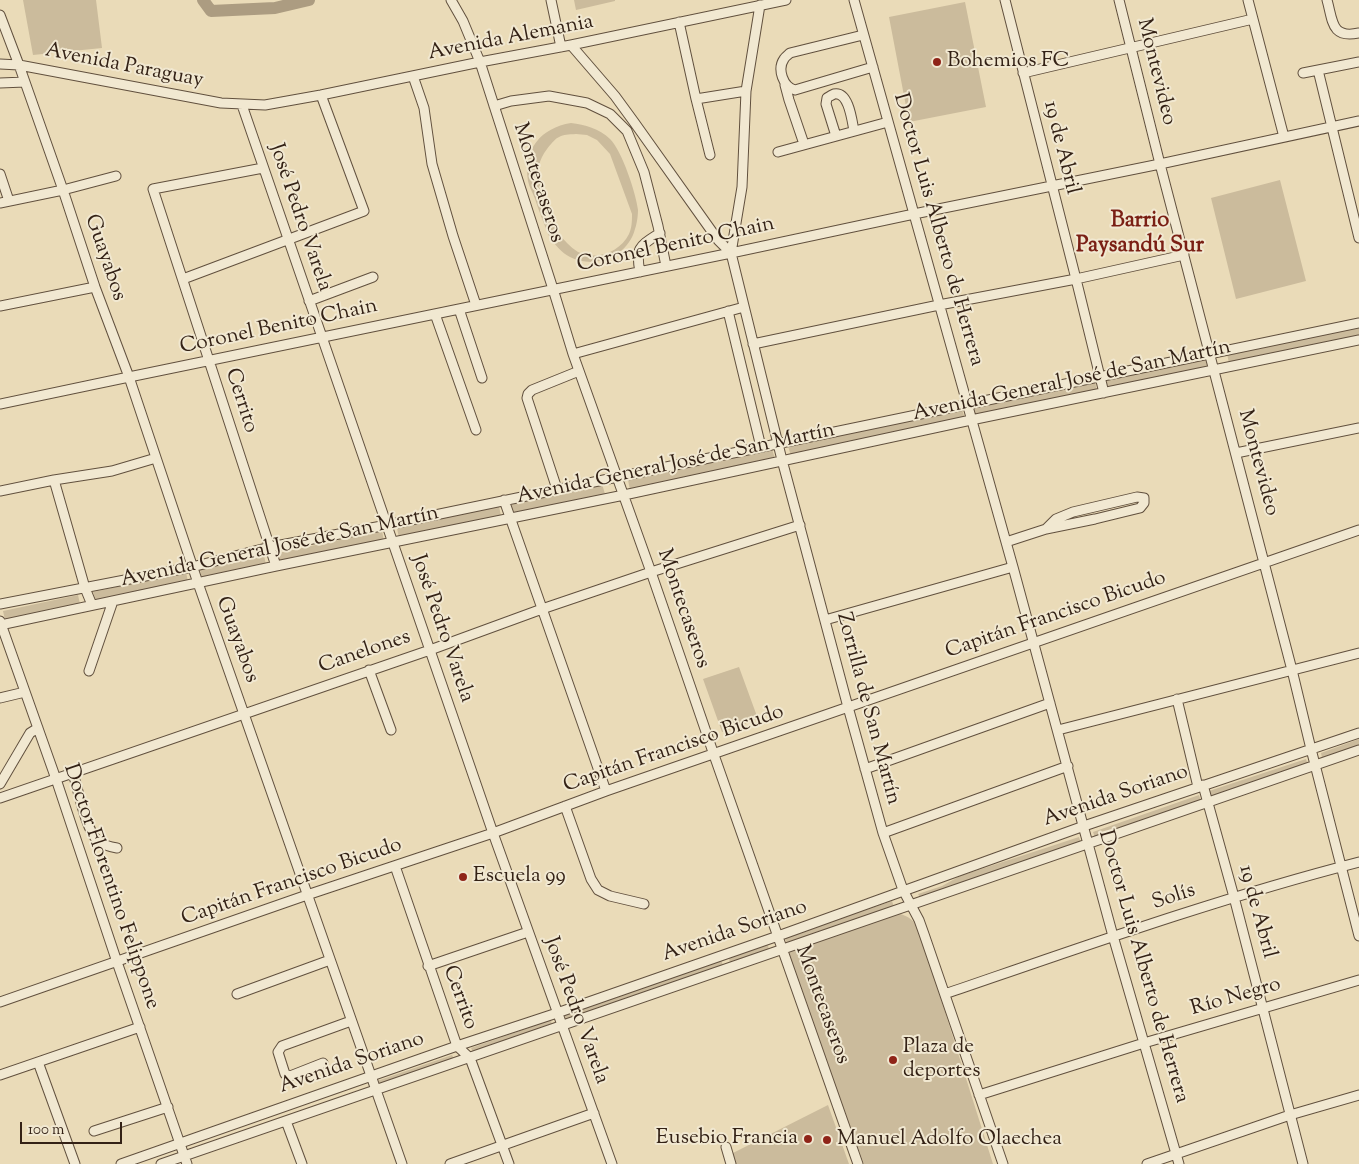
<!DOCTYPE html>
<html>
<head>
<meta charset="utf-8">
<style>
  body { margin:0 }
  #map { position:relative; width:1359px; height:1164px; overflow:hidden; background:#eadbb8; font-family:"Sorts Mill Goudy",serif }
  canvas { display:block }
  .scale { position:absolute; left:20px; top:1122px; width:102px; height:22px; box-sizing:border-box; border:2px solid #332115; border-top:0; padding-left:6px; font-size:15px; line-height:18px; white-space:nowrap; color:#332115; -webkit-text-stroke:4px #f1e8d1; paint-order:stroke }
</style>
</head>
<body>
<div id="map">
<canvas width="1359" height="1164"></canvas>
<div class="scale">100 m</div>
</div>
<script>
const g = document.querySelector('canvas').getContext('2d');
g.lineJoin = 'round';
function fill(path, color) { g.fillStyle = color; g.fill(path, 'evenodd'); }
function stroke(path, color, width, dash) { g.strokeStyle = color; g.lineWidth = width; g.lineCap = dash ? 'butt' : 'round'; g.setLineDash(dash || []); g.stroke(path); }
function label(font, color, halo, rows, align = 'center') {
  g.font = font + ' "Sorts Mill Goudy",serif'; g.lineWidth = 4; g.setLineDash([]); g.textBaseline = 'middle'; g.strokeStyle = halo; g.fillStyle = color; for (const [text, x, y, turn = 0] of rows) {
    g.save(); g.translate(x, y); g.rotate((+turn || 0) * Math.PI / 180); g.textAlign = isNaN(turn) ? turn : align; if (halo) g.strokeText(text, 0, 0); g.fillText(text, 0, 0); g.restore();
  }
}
fill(new Path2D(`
  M23 0H96L102 48 33 55Z
  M574 0H615V1L576 10Z
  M965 2 986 107 909 122 889 17Z
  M571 123C585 125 599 128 610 139 622 151 636 193 638 210 638 215 637 223 635 229 628 256 596 270 570 257 562 253 554 244 549 236 544 224 539 211 535 199 533 193 529 187 528 181 523 149 541 128 571 123ZM576 134 587 135 597 140 610 154 632 214C632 221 632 227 629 234 620 252 597 261 578 252 570 247 564 240 558 233 552 215 536 184 539 166 540 160 543 154 547 149 558 135 560 135 576 134Z
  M1280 180 1306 281 1236 299 1211 198Z
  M1359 325V337L1229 364 1227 353Z
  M1205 358 1208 368 1108 389 1106 379Z
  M1095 381 1097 392 975 417 973 407Z
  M962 409 965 419 791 456 788 446Z
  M772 449 775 459 630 490 628 480Z
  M602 484 605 494 513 514 511 505Z
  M499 506 501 516 399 538 397 528Z
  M382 531 384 541 280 563 278 553Z
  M264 555 266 565 202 580 200 570Z
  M186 572 188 582 96 601 93 592Z
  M78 595 80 604 5 620 3 611Z
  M739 667 758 719 722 732 703 679Z
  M1359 739V745L1322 758 1321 753Z
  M1306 759 1308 765 1211 798 1209 791Z
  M1199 795 1201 801 1095 838 1093 832Z
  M1079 837 1081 843 920 897 918 894 942 886 960 876Z
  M892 901 894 907 787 944 785 938Z
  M896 913C906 915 911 918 918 926L993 1164H864L787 955 789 951Z
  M768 945 769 950 730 963 729 958Z
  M721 960 723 965 566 1020 564 1015Z
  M551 1020 552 1025 473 1052 471 1048Z
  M452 1055 454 1059 379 1085 377 1081Z
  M828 1105 849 1164H734L731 1154Z`), '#cbbb9c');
stroke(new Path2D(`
  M203 0 211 11 275 8 309 0`), '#ac9c81', 12);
const minor = new Path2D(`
  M451 0 463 21 480 62 553 289 573 354 651 572 714 755 858 1164
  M551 0 561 47
  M854 0 1013 567 1113 936 1179 1164
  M1005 0 1076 279 1104 393
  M1119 0 1160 164 1292 670 1311 749 1359 936
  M1248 0 1284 137
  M1327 0C1333 21 1331 39 1359 33
  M760 5 746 91 742 187 731 253 782 460 848 707 883 833 903 890 919 920 924 934 1003 1164
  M0 15 19 65 63 190 95 287 129 377 198 583 402 1164
  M679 22 696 99 710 155
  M863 35 790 53C789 54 785 57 784 59 777 69 783 87 795 90L873 67
  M571 45 615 96 634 122 718 240 731 253
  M0 64 19 65 221 103 265 105 321 95 480 62 571 45 786 0
  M1318 70 1359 238
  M1023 73 1253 19
  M1303 73 1359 62
  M413 76 424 108 432 164 453 236 476 305
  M0 83 25 82
  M785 85 789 100 804 144
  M696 99 746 91
  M242 105 493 833 612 1164
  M494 106 511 101 549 96 587 103 610 114 627 131 644 172 658 226 666 266
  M836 136 826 104 827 98C828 97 834 94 834 94 849 91 852 121 854 131
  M778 152 888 122
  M263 168 153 189 276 566
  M0 174 9 201
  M0 203 63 190 116 176
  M640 272C635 247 640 246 660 233
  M183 279 364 211 321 95
  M309 301 373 277
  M0 306 95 287
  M459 309 482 378
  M728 311 761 447
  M435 314 476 430
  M753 344 939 305 1076 279 1184 255
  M573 354 744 307
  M0 404 129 377 731 253 914 214 1160 164 1359 121
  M1236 453 1359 428
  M54 480 85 588 92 605
  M557 489 527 398 528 394 532 390 579 371
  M0 491 54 480 112 471 156 458
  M504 500 606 791
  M1006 542 1046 529 1095 519 1140 508 1144 503V498L1137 497 1073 512 1056 519 1046 529
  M0 604 192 567 270 547 387 525 1359 323
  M825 620 1013 567
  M0 621 56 779 117 962 187 1164
  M0 625 276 566 624 495 971 420 1359 340
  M369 670 391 730
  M89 671 113 601
  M0 698 25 692
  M1177 699 1198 787
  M1058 730 1359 653
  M865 769 1050 703
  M73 773C78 789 86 831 98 841 103 845 111 847 117 848
  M0 784 30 733 38 728
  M1203 785 1234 897 1303 1164
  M0 798 430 650 542 609 651 572 800 525
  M565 806 591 879 598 890 610 896 644 904
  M883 833 1068 766
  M395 866 457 1046 470 1058 509 1164
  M428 966 528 932
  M237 994 330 960
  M945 994C1082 947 1219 898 1359 862
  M0 1002 307 895 493 833 606 791 1359 530
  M38 1062 75 1164
  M323 1063 290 1076 285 1074 278 1052 282 1046 351 1021
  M0 1075 140 1027
  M979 1095 1144 1043 1359 980
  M286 1121 302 1164
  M94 1131 168 1107
  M726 1147 731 1164
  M121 1164 457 1046 557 1013 778 936 1084 826 1359 733
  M161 1164 1359 750
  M450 1164 594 1113
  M1147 1164 1290 1115 1359 1095`);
stroke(minor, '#61503e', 11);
stroke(minor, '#f1e8d1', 9);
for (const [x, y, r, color] of [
  [937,62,5,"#8f2418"],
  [463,877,5,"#8f2418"],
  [893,1060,5,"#8f2418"],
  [808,1139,5,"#8f2418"],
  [827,1140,5,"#8f2418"]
]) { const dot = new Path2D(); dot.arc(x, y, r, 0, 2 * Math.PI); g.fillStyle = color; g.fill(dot); stroke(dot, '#f1e8d1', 2); }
label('21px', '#332115', '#f1e8d1', [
  ["Avenida Alemania",511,39,-11],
  ["Avenida Paraguay",124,67,11],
  ["Montevideo",1155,72,76],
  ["19 de Abril",1060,148,76],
  ["Montecaseros",537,183,72],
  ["José Pedro Varela",299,218,71],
  ["Doctor Luis Alberto de Herrera",937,230,74],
  ["Coronel Benito Chain",676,246,-12],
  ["Guayabos",104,258,71],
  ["Coronel Benito Chain",279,328,-12],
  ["Avenida General José de San Martín",1072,382,-12],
  ["Cerrito",240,401,72],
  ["Montevideo",1257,463,75],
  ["Avenida General José de San Martín",676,465,-12],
  ["Avenida General José de San Martín",280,548,-12],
  ["Montecaseros",682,609,71],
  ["Capitán Francisco Bicudo",1056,616,-19],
  ["José Pedro Varela",441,629,71],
  ["Guayabos",236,640,70],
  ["Canelones",365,653,-19],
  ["Zorrilla de San Martín",867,709,75],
  ["Capitán Francisco Bicudo",674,750,-19],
  ["Avenida Soriano",1116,797,-19],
  ["Capitán Francisco Bicudo",292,883,-19],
  ["Doctor Florentino Felippone",110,887,71],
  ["Solís",1174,898,-18],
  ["19 de Abril",1256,912,75],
  ["Avenida Soriano",735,932,-19],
  ["Doctor Luis Alberto de Herrera",1142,967,74],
  ["Cerrito",459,998,70],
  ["Río Negro",1236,998,-16],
  ["Montecaseros",821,1005,70],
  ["José Pedro Varela",575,1011,70],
  ["Avenida Soriano",352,1064,-19]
]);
label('21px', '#332115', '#f1e8d1', [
  ["Bohemios FC",947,62],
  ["Escuela 99",473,877],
  ["Plaza de",903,1048],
  ["deportes",903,1072],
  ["Eusebio Francia",798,1139,"right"],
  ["Manuel Adolfo Olaechea",837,1140]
], 'left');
label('bold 22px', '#7a1f14', '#f1e8d1', [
  ["Barrio",1140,222],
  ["Paysandú Sur",1140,247]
]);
</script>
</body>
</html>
